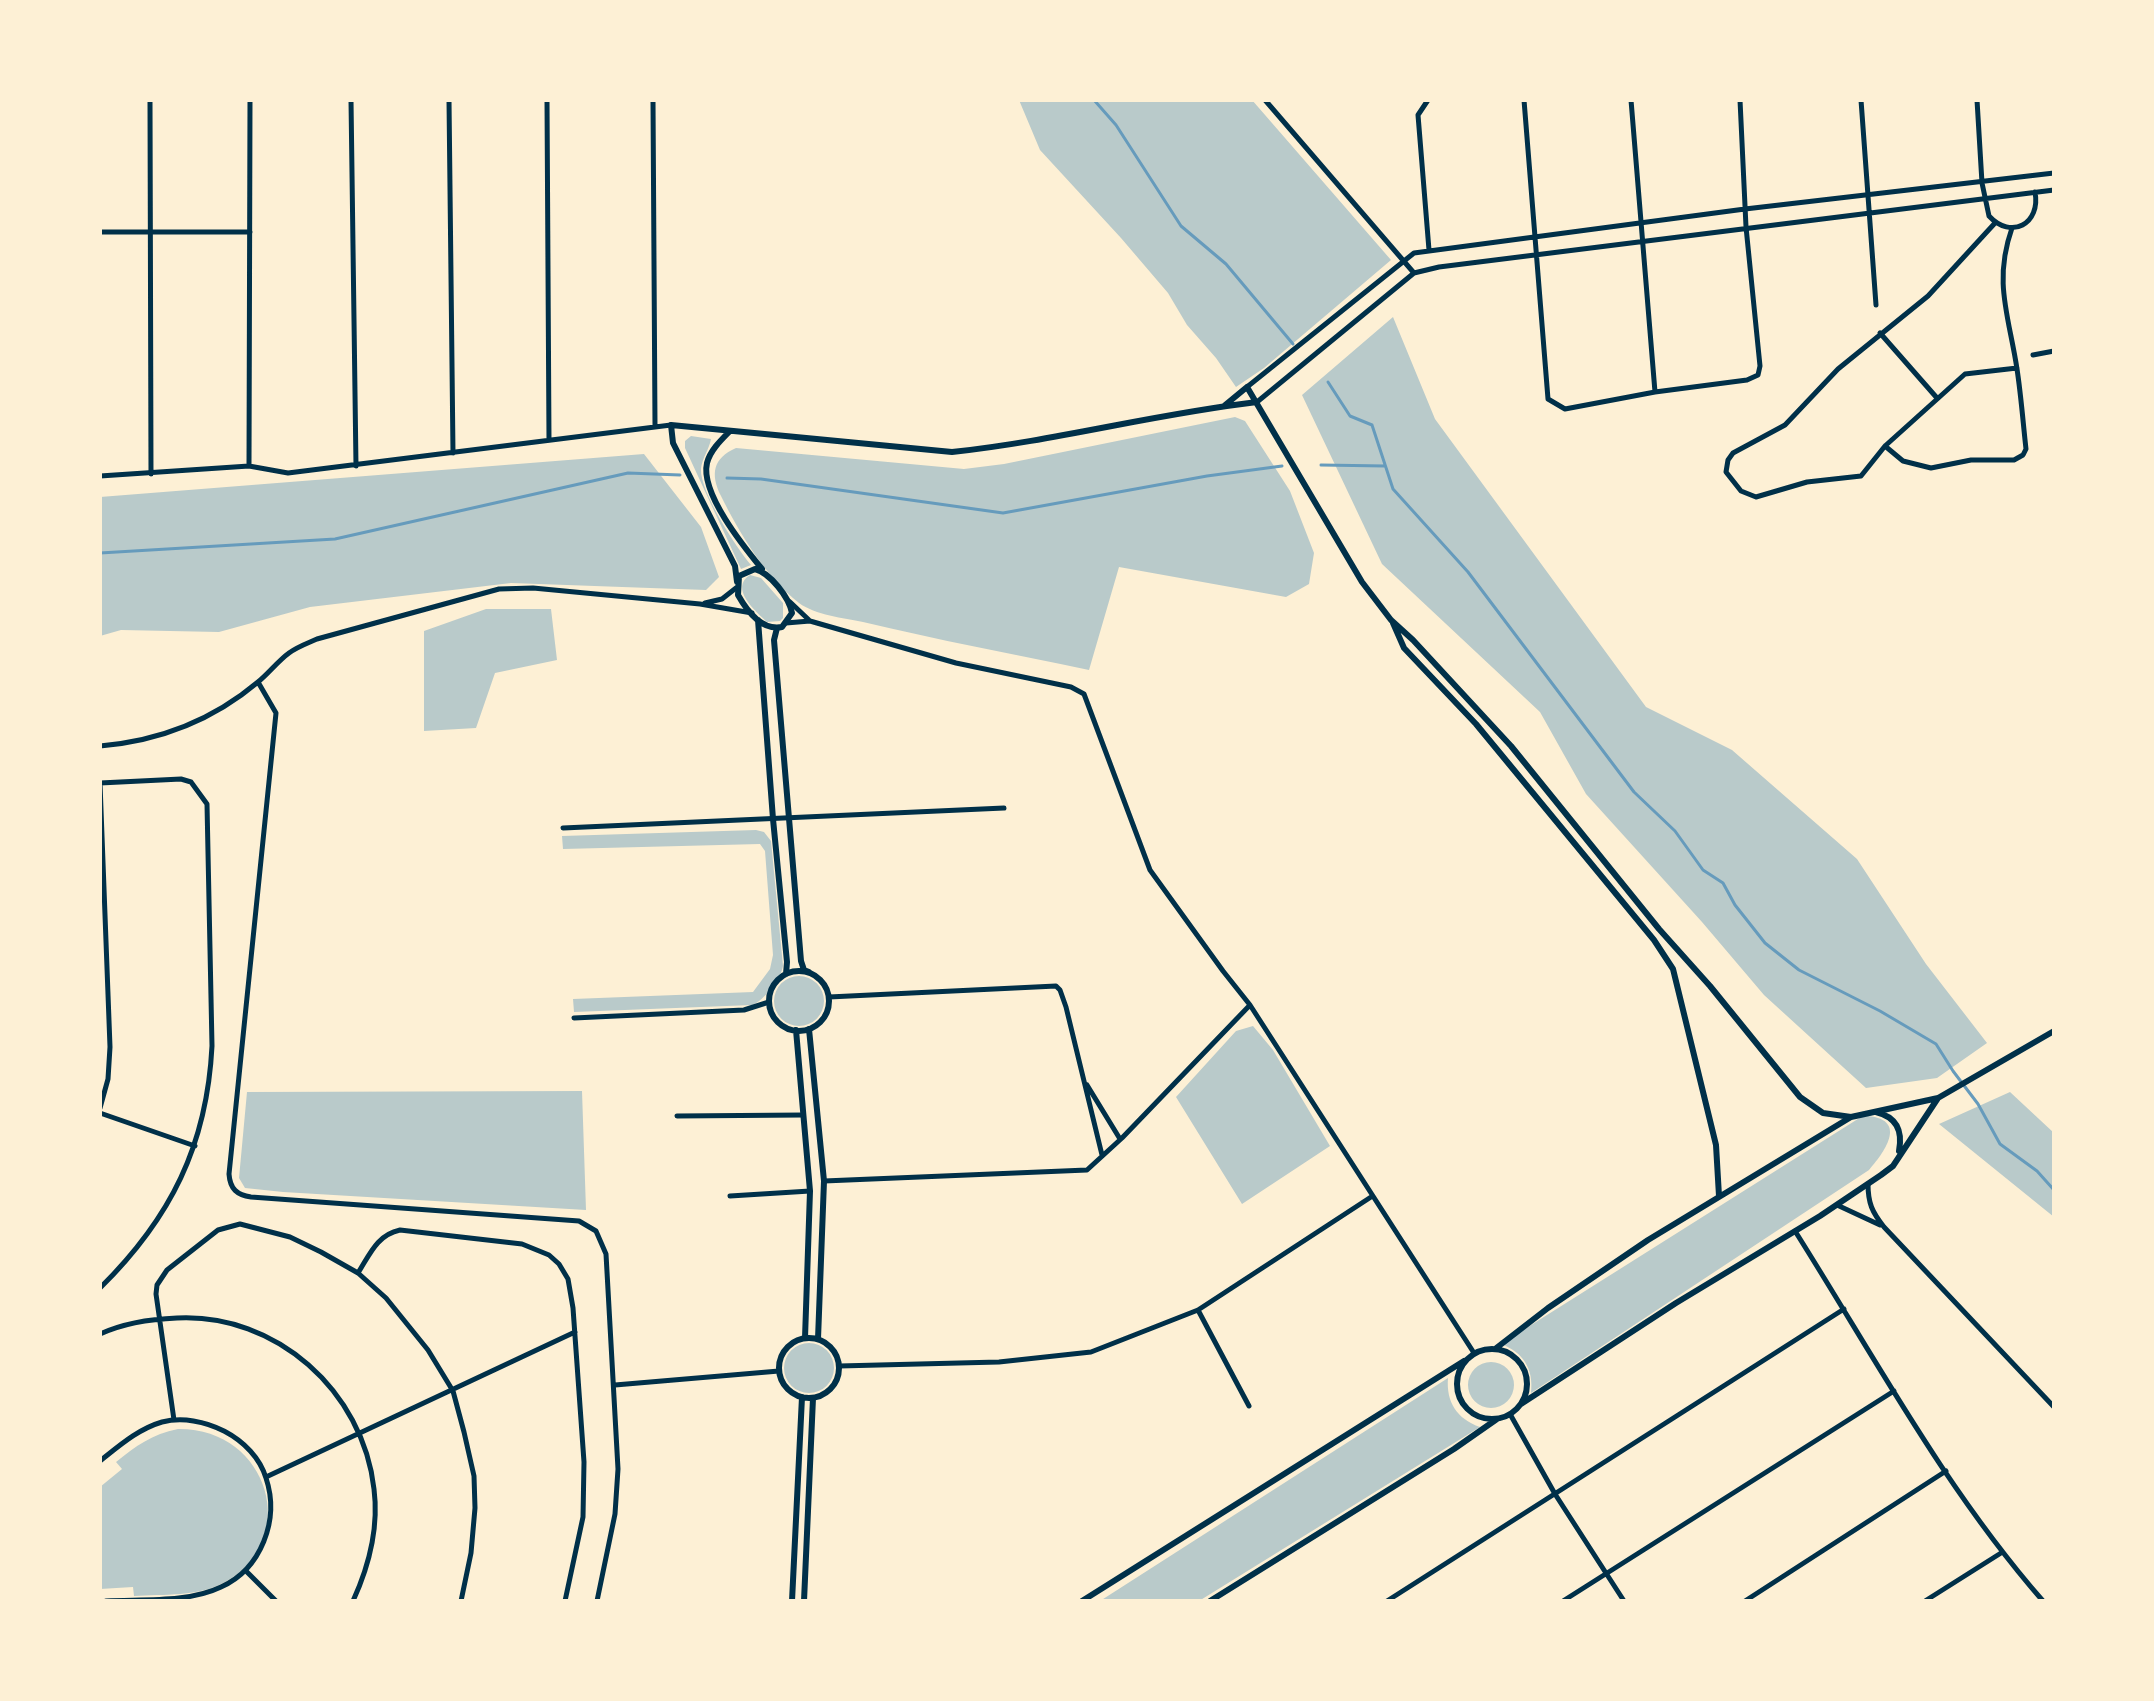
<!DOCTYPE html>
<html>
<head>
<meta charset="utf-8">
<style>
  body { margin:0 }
  #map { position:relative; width:2154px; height:1701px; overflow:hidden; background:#fdf0d5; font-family:"PT Sans Narrow",sans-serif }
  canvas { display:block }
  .frame { position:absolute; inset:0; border:102px solid #fdf0d5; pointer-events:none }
</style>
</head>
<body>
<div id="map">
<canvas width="2154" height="1701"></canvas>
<div class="frame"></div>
</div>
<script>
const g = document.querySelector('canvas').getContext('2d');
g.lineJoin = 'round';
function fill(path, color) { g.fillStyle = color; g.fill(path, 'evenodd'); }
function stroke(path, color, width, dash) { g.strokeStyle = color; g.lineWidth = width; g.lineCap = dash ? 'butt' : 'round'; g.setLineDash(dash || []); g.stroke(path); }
fill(new Path2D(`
  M1019 100H1252L1391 260 1264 368 1236 387 1216 358 1187 325 1168 293 1121 238 1040 150Z
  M1393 317 1435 419 1646 707 1732 750 1857 859 1926 964 1987 1043 1937 1078 1866 1088 1764 995 1702 922 1586 794 1540 712 1382 564 1302 395Z
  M1235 417 1245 421 1290 491 1314 553 1309 584 1286 597 1119 567 1089 670C1013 654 938 640 863 622 844 618 815 615 799 603 765 576 740 534 721 496 710 474 713 458 736 448L964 469 1004 464Z
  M691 436 711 439C709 450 702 458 701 469 700 492 736 547 751 565L741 569 685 448V441Z
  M644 454 701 527 719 577 706 590 511 583 310 607 219 632 121 630 100 636V497Z
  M750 575 761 578 783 603V618L780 621 767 622C755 611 729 588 750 575Z
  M486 609H551L557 660 495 673 476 728 424 731V631Z
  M756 830 764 832 771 841 783 966C781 978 764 1001 752 1005L574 1012 573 999 753 992 770 969 773 955 765 851 760 844 563 849 562 836Z
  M774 1001a25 25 0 1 1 50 0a25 25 0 1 1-50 0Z
  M1253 1026 1273 1050 1330 1146 1242 1204 1176 1097 1236 1031Z
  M582 1091 586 1210 283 1192 245 1188 239 1178 247 1092Z
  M2010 1092 2054 1133V1217L1939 1124Z
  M1868 1116C1909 1120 1883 1154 1869 1170L1531 1393C1534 1369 1523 1352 1501 1344L1861 1117Z
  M784 1368a25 25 0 1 1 50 0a25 25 0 1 1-50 0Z
  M1468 1385a23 23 0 1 1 46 0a23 23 0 1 1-46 0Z
  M1448 1378C1446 1402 1457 1419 1480 1427L1199 1601H1100Z
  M178 1429C269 1428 302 1540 225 1582 199 1597 163 1594 134 1596L133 1587 100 1589V1487L122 1469 116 1462C136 1446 152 1434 178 1429Z`), '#b9caca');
stroke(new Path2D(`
  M1094 100 1116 125 1181 226 1226 264 1293 344
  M1328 382 1350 416 1372 425 1393 489 1468 572 1634 792 1675 831 1703 870 1723 883 1735 905 1765 943 1799 970 1880 1011 1936 1044 1953 1071 1978 1104 2000 1144 2037 1171 2054 1190
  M1321 465 1385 466
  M727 478 761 479 1003 513 1207 476 1282 466
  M100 553 335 539 628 473 680 475`), '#669bbc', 3);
stroke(new Path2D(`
  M150 100 151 474
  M351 100 356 466
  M449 100 453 453
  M547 100 549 440
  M653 100 655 425
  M1265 100 1414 273
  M1428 100 1418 115 1429 250
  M1524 100 1548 399 1565 409 1655 392 1747 380 1758 375 1760 366 1746 227 1740 100
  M1631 100 1655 392
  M1861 100 1876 305
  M1977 100 1982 183 1989 216C2011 240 2041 224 2035 192
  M1995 223 1928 296 1838 369 1785 425 1733 453 1728 460 1726 472 1741 491 1756 497 1807 482 1861 476 1885 446 1965 374 2017 368
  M100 232H250
  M1880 333 1937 398
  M2033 355 2054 351
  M1247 387 1414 253 1745 209 2054 173
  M1257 402 1414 273 1439 267C1644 242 1849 215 2054 190
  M1885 446 1903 461 1931 468 1971 460H2014L2023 455 2026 449C2023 422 2021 395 2017 369 2009 316 1993 282 2012 228
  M249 466 250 100
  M100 476 249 466 288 473 671 425
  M790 602 809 620
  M705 603 722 599 736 588
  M786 623 810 621 956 663 1071 687 1084 694 1150 870 1223 971 1250 1005 1474 1353
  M258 682 276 713 229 1174C230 1189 237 1195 251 1197L579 1221 596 1231 606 1254 618 1469 615 1514 597 1601
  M100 746C158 741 213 720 258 682 269 673 278 661 289 653 297 647 308 643 317 639L499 589 533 588 700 604 752 613
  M100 783 181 779 191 782 207 804 212 1046C207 1145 171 1218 100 1288
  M563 828 1004 808
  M829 997 1056 986 1060 990 1066 1007 1102 1155
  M574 1018 744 1010 769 1002
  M1087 1085 1120 1139
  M100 1108 108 1079 110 1047 100 783
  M100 1113 195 1146
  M677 1116 803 1115
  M824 1181 1087 1170 1122 1138 1250 1005
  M1868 1184C1868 1203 1872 1212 1884 1227L2054 1407
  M730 1196 810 1191
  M1837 1205 1880 1225
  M1795 1231C1874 1356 1945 1489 2043 1601
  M358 1273C370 1254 377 1235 400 1230L522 1244 549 1255 559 1264 568 1279 573 1308 584 1462 583 1517 565 1601
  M1198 1310 1249 1406
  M100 1334C124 1323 151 1319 177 1318 276 1313 363 1391 374 1489 379 1528 369 1566 353 1601
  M839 1366 999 1362 1091 1352 1198 1310 1371 1197
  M615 1385 779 1371
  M1510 1414 1555 1494 1624 1601
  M174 1420 156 1294 157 1285 167 1270 218 1230 240 1224 290 1237 321 1252 358 1273 386 1298 428 1350 453 1391 464 1432 474 1476 475 1508 471 1553 461 1601
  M100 1461C119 1446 138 1429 162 1422 202 1412 254 1438 266 1478 280 1520 261 1569 221 1587 188 1603 142 1599 106 1601
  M266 1477 575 1332
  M246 1571 276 1601
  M1387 1601 1844 1309
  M1563 1601 1894 1391
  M1745 1601 1946 1471
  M1925 1601 2001 1553`), '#003049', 5);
stroke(new Path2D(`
  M1224 406 1247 387 1362 582 1391 620 1413 640 1511 746 1659 929 1710 986 1800 1097 1823 1113 1851 1117
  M729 432C720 441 710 451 707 463 700 493 744 547 762 569
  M755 569C770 573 789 597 792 613L782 627C762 631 747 611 738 595L739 576Z
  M737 582 735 566 673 443 671 425 952 452C1055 441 1154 414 1257 402
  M758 620 773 819 787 962 786 974
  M1393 623 1404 648 1476 724 1537 798 1654 940 1673 969 1716 1145 1719 1196
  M777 628 774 640 801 961 804 970 809 972
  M769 1001a30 30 0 1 1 60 0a30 30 0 1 1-60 0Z
  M809 1029 824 1181 818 1339
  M796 1030 810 1191 805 1338
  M1876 1112C1896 1117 1903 1130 1899 1151
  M779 1368a30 30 0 1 1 60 0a30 30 0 1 1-60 0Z
  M1457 1384a35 35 0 1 1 70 0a35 35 0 1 1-70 0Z
  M1495 1349 1548 1308 1648 1240 1851 1117 1938 1098 2054 1031
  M1521 1404 1676 1303 1820 1216 1881 1175 1893 1166 1938 1098
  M792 1601 802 1397
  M804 1601 813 1398
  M1082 1601 1464 1361
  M1210 1601 1454 1449 1497 1419`), '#003049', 6);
</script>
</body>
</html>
